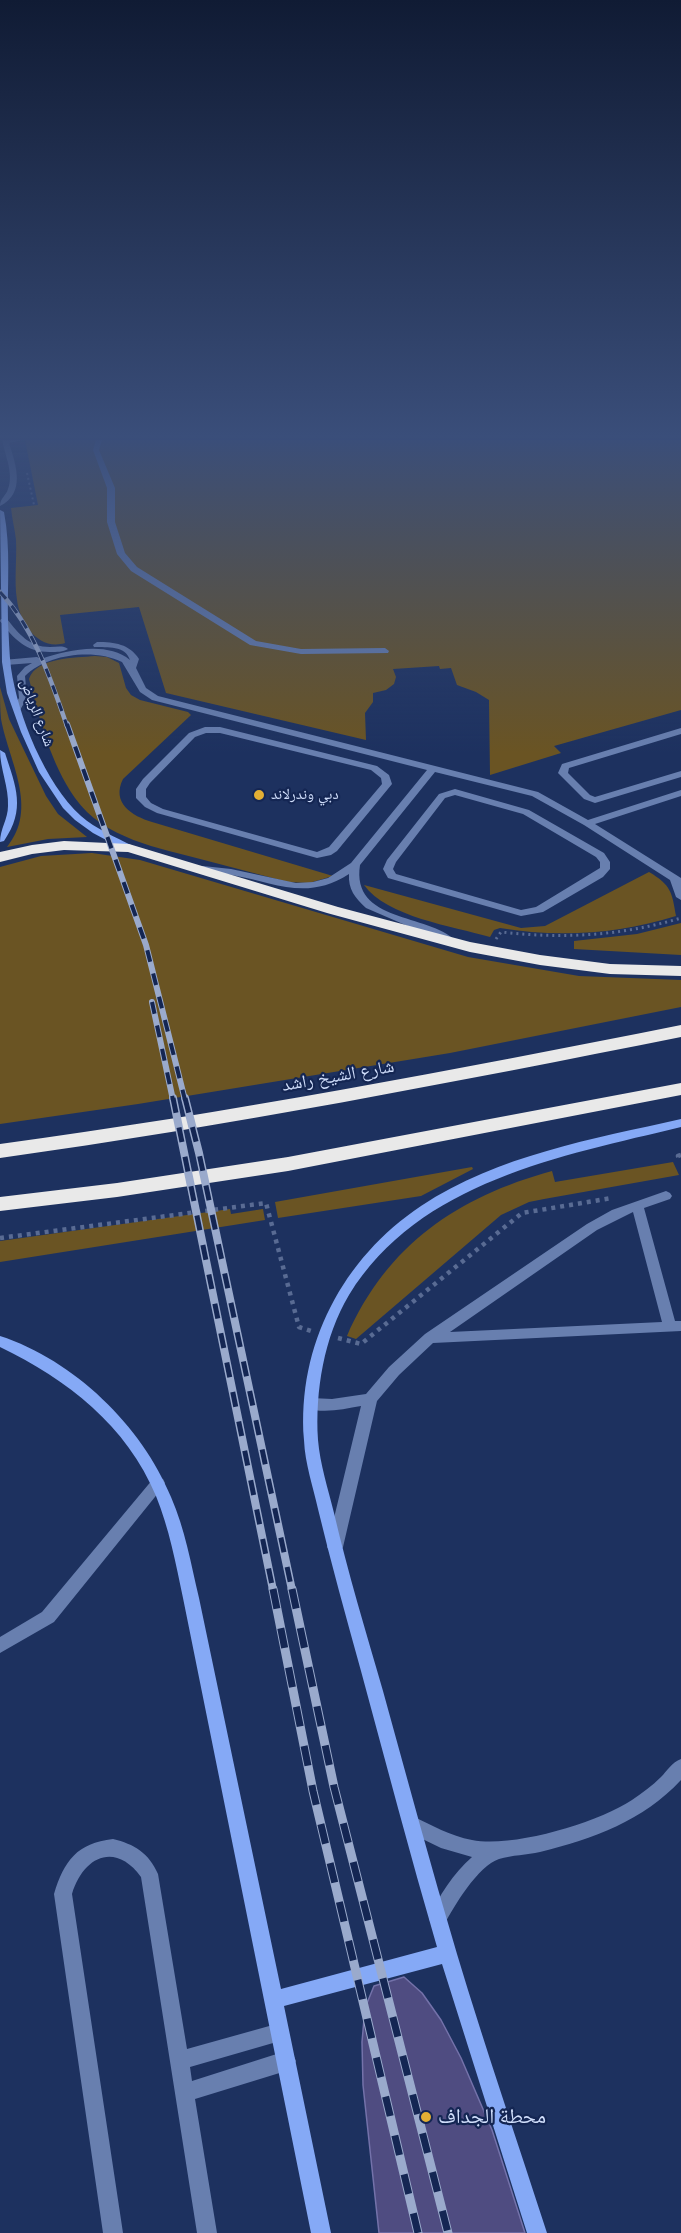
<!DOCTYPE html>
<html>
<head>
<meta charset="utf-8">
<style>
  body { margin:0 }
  canvas { display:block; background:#1d315f }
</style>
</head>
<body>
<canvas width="681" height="2233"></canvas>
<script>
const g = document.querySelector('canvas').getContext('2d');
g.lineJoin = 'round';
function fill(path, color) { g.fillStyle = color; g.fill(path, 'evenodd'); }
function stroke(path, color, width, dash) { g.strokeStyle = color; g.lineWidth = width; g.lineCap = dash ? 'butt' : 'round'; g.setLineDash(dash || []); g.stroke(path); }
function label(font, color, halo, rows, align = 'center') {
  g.font = font + ' Montserrat,"Noto Naskh Arabic",sans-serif'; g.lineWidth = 4.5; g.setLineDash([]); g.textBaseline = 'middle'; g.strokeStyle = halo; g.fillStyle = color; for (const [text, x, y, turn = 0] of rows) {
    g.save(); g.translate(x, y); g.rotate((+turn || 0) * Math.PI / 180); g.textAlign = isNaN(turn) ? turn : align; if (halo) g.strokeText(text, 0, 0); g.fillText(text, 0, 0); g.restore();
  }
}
fill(new Path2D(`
  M25 440H681V710L554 746 561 753 490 775 489 700 476 692 457 685 451 668 440 669 439 666 393 669 396 677 394 684 386 690 373 693V702L365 713 366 740 166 693 139 607 60 615 65 643C39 651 20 624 17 600 14 581 17 560 16 540 15 530 12 519 11 508L38 505Z
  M95 656 107 657 119 663 126 688 131 695 140 700 188 712 191 715 123 779C111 803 132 816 152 822L333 876 309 883 288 882C260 875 232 867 204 860 159 848 104 839 75 798 50 762 40 720 29 679 36 657 76 658 95 656Z
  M0 687 9 719 46 796 58 814 87 837 48 839 7 847C39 808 9 762 1 719 0 709 0 697 0 687Z
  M92 853 140 860 468 957 579 976 681 980V1007L450 1053 138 1104 0 1124V867L41 856Z
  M649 872C671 885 672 892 676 916 619 934 559 938 500 928L494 930 490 937C452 926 387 917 364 885L521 928 545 926Z
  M681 923V955L574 949V941L637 934Z
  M673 1162 679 1175 544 1199 529 1202 501 1215 356 1339 347 1336C387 1245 457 1197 552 1171L555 1182Z
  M472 1167 473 1169 421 1196 278 1218 275 1202Z
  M230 1209 231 1214 263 1209 265 1220 0 1262V1241Z`), '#6a5423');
const building = new Path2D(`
  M404 1977 422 1993 441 2020 461 2058 492 2130 525 2233H379L363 2085 362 2042 365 2008 374 1986Z`);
fill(building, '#4f4c81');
stroke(building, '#7472aa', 1.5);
stroke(new Path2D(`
  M27 473 34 505`), '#596b93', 2, [2, 3]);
stroke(new Path2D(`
  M496 939 501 932C563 939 621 936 681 918`), '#596b93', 3, [2, 4]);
stroke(new Path2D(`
  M681 1155 678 1156 681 1161
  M0 1238 266 1203 299 1327 311 1331
  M338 1338 361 1344 522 1213 612 1198`), '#596b93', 4.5, [4, 5]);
fill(new Path2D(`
  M2 440H23L9 443C16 465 26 493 0 506 0 498 6 496 8 489 14 474 5 455 2 440Z
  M96 440H102L99 450 115 488V522L125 553 137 567 256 641 301 649 385 648 389 651 388 653 301 654 250 645 131 571 117 554 107 522V488L93 450Z
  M1 619H7C19 634 29 647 50 647 57 647 63 645 68 649 63 652 57 652 50 652 26 652 14 639 0 621Z
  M97 642C115 642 129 644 139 659L136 668 146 688 158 696 538 792 588 820 681 790V796L595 824 681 878V900L676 897 670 880 584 825 532 796 435 772 360 865C351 923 428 913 456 941L455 943H447L366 908C355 898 348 889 349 874 307 901 276 883 232 875 221 873 210 873 199 871V867L203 866 231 869 296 883 313 882 328 878 351 863 427 770 152 700 140 692 122 662C94 648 47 654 25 676L27 698 20 710H14L13 708 19 698 17 676 25 667 32 663 6 665 3 664V660L37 657 41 659C67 650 107 641 130 660 125 645 108 648 94 647L93 645Z
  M205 727H220L377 766 389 775 392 784 337 851 331 855 317 858 157 813 145 807 136 798V789L143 779 189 733ZM206 733H220L371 770 381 778 382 784 329 847 317 852 163 809 151 803 146 797V789L150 783 195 737Z
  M681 728V734L569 768 568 773 590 795 595 797 681 771V777L595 803 584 799 558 773 562 764Z
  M455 789 529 810 604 853 610 862V869L603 877 543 912 521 916 388 878 383 869 387 860 439 794ZM455 795 523 814 596 857 600 862V868L536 907 521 910 396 874 393 869 396 862 445 798Z
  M666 1191 670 1193 672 1196 670 1199 644 1208 675 1321H681V1331L433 1343 399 1375 377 1401 343 1547 340 1552 335 1554 330 1552 327 1547 361 1406C343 1409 324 1414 306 1408L304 1404 306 1400 311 1398 332 1399 366 1394 389 1367 425 1334 587 1224 612 1210ZM633 1212 662 1322 450 1332 597 1230Z
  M158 1477 163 1479 165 1483 163 1487 54 1622 0 1653V1637L42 1612 153 1479Z
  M681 1759V1780C643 1821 593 1839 540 1852 527 1855 512 1855 499 1859 478 1866 454 1906 444 1925L438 1928 432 1925 429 1919C439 1895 453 1874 472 1857L441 1848 406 1831 403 1825 406 1819 412 1816C432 1825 450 1836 472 1840 513 1848 597 1823 632 1800 642 1793 652 1786 661 1777 667 1771 672 1762 681 1759Z
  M113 1839C134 1844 149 1853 158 1874L187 2049 280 2023 287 2025 289 2032 287 2039 280 2041 190 2067 192 2081 286 2051 293 2054 296 2061 293 2068 286 2071 195 2099 217 2233H197L141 1877C115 1841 83 1857 72 1894L123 2233H103L54 1894C64 1861 77 1843 113 1839Z`), '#687faf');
fill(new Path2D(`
  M0 510 4 512C11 549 7 585 8 622 9 637 9 653 11 668 18 716 45 783 81 816 96 829 115 837 133 846V850H125L93 833 75 820 63 808 39 772 21 732 7 693 2 662Z
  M0 750 5 753C16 787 26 809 4 841L0 842C0 829 8 819 8 806 9 787 0 769 0 750Z
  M681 1119V1127C562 1156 419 1181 349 1295 324 1337 315 1391 318 1440 320 1464 328 1489 334 1513 348 1573 366 1632 383 1691 407 1778 431 1867 457 1954 485 2047 517 2140 547 2233H527L442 1964 284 2006 331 2233H311L183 1598C176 1564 169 1528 156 1496 127 1426 67 1379 0 1347V1336C74 1360 142 1426 171 1497 185 1529 191 1564 199 1598L281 1989 437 1947C410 1855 386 1763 361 1671 346 1617 331 1563 318 1509 313 1486 305 1464 304 1440 297 1345 343 1258 421 1206 498 1155 593 1139 681 1119Z`), '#85a9f6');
fill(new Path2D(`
  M64 841 129 844 338 907 470 942 540 955 610 964 681 966V976L610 974 540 965 470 952 327 913 128 852 64 850 32 854 0 862V852L32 845Z
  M681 1025V1037C455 1082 229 1126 0 1158V1144C229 1113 455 1070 681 1025Z
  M681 1083V1095L288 1171 117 1197 0 1211V1197L117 1183 288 1157Z`), '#e9e9e9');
const railFar3 = new Path2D(`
  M0 592C34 628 51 680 67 726`);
const railFar2 = new Path2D(`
  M67 724 146 945 185 1100
  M152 1002 173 1100`);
const railFar1 = new Path2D(`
  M173 1098 273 1590
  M185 1098 199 1153 292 1590`);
const rail = new Path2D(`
  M273 1589 313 1791 418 2233
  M292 1589 334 1787 448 2233`);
stroke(railFar3, '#9aaacc', 4.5);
stroke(railFar2, '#9aaacc', 6);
stroke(railFar1, '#9aaacc', 8);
stroke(rail, '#9aaacc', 9);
stroke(railFar3, '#142653', 3, [9]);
stroke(railFar2, '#142653', 4, [12]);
stroke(railFar1, '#142653', 5, [15]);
stroke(rail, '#142653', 7, [20]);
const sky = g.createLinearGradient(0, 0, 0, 753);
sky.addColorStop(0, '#101b34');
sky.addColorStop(0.58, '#3a4e7a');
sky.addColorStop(1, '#3a4e7a00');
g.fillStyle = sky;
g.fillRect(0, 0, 681, 753);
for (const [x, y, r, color] of [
  [259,795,6,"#e2af34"],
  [426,2117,6,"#e2af34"]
]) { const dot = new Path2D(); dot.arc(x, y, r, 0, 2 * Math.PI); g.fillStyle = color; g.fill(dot); stroke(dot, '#142653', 2); }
label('15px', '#d0defb', '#142653', [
  ["شارع الرياض",37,713,69]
]);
label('15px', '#d0defb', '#142653', [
  ["دبي وندرلاند",271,795]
], 'left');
label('18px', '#d0defb', '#142653', [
  ["شارع الشيخ راشد",338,1076,-10]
]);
label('21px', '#d0defb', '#142653', [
  ["محطة الجداف",438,2117]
], 'left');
</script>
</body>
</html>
